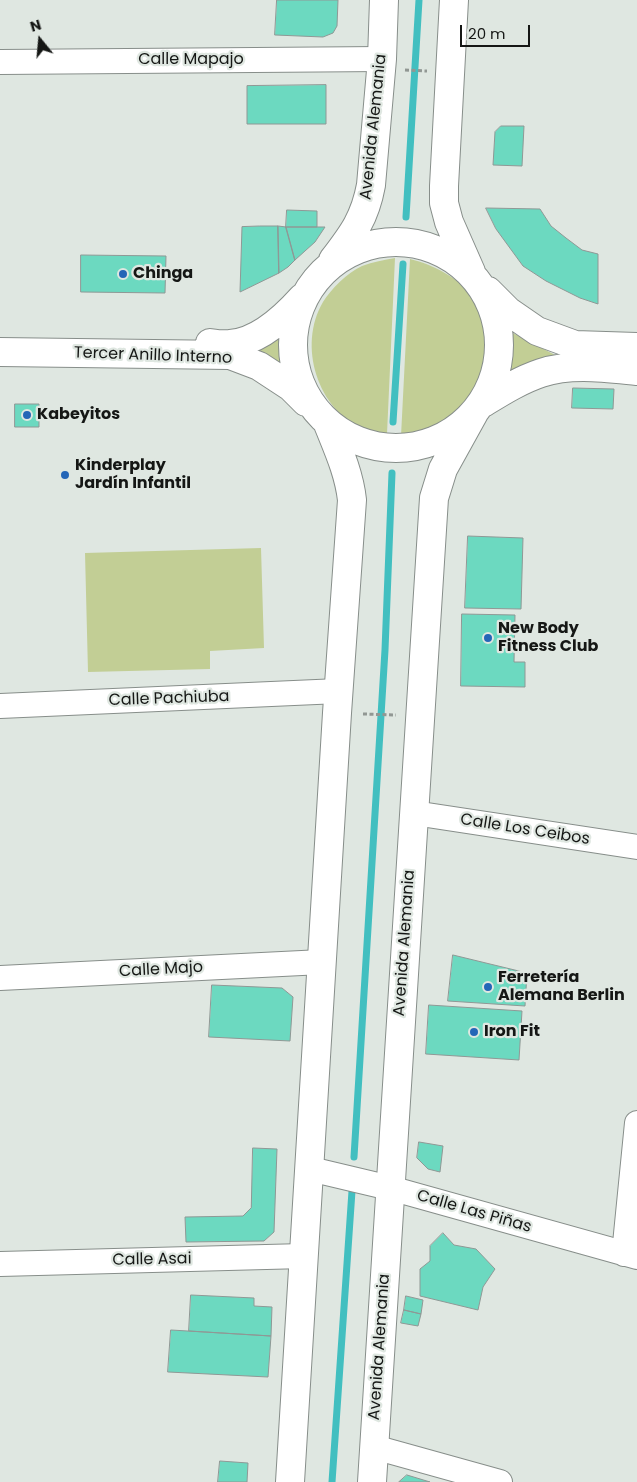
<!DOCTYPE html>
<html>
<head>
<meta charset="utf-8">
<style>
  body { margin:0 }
  #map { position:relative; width:637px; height:1482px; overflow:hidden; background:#dfe7e1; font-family:Poppins,sans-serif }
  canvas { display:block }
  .north { position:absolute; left:15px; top:15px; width:50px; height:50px; -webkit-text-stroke:4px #dfe7e1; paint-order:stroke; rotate:343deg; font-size:14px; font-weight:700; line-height:20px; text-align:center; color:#151715 }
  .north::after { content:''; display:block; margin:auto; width:18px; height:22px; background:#151715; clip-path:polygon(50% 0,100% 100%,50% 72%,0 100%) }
  .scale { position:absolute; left:460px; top:25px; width:70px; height:22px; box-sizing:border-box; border:2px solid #151715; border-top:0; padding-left:6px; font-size:15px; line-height:18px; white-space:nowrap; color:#151715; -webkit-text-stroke:4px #dfe7e1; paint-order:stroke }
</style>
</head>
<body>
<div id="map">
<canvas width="637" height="1482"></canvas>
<div class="north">N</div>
<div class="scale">20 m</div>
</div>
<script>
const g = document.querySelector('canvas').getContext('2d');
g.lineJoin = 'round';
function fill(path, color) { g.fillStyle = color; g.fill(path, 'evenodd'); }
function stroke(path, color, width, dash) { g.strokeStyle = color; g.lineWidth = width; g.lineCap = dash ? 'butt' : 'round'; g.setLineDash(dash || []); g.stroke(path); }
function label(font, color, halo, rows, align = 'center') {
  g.font = font + ' Poppins,sans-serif'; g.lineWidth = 4.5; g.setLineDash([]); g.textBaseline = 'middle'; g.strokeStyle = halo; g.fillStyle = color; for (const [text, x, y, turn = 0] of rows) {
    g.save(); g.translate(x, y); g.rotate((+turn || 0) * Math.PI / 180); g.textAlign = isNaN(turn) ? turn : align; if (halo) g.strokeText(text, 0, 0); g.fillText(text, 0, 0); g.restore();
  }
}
fill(new Path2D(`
  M395 258 387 434C380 433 370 433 364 430 318 410 297 346 323 302 331 289 347 273 362 266 373 262 384 260 395 258Z
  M410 259C434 265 460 278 474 299 482 312 485 328 486 343 486 352 486 361 484 370 483 375 480 379 478 384 476 389 474 396 470 401 454 423 427 435 401 436Z
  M281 330 289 374 239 349Z
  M509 331 557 356 505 374 511 354Z
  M261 548 264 648 210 651V669L88 672 85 553Z`), '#c2ce95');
stroke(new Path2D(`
  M406 217 419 0
  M393 422 403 264
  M354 1157 385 650 392 473
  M332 1482 352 1191`), '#42bfc0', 7);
const building = new Path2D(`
  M277 0H338L337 26 333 33 323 37 275 35Z
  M326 85V124H247V86Z
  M501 126H524L522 166 493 165 495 132Z
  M486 208 540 209 551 226 566 238 582 250 598 254V304L580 298 546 281 523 266 496 229Z
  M287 210 317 211V227H286Z
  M260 226H278L279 273 240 292 242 227Z
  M278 226 286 227 295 260 288 267 279 273Z
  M286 227H325L315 242 295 260Z
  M81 255 166 256 165 293 81 292Z
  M573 388 614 389 613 409 572 408Z
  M15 404H39V427H15Z
  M468 536 523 538 521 609 465 608Z
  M462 614 515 615 514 662H525V687L461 686Z
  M453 955 527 973 525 1006 448 1001Z
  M212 985 282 988 293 997 290 1041 209 1037Z
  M429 1005 522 1011 519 1060 426 1054Z
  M419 1142 443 1146 440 1172 428 1169 417 1158Z
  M253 1148 277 1149 274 1232 264 1241 186 1242 185 1217 243 1216 251 1208Z
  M443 1233 454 1245 476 1249 495 1269 483 1287 478 1310 420 1296V1269L430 1261V1246Z
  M191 1295 254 1298V1306L272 1307 271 1336 189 1331Z
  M406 1296 423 1300 421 1314 404 1310Z
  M404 1310 421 1314 418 1326 401 1323Z
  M171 1330 271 1336 268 1377 168 1372Z
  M220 1461 248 1463 247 1482H218Z
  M407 1475 430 1482H399Z`);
fill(building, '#6cd9c0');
stroke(building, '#8f9895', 1);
const minor = new Path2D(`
  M0 62 382 59
  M0 706 339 691
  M414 813 637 847
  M0 978 322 962
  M310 1169 390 1188 637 1257
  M624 1254 637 1123
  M0 1264 304 1256
  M374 1447 500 1482`);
const secondary = new Path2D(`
  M454 0 444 186V203L449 222 471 272
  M293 345a103 103 0 1 1 206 0a103 103 0 1 1-206 0Z
  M333 260C353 234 365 218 371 185L382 59 384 0
  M488 291 508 311 537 331 575 345 637 347
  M210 343C217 344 224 345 230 344 258 342 284 318 302 298
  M0 352 230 355 259 366 291 387 306 402
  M483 403C501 392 520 380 541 373 571 363 606 368 637 371
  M290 1482 337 713 352 500C349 473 338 449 328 424
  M372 1482 434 498 443 469 474 413`);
stroke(minor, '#878e8a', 26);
stroke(secondary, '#878e8a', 30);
stroke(new Path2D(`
  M405 70 427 71
  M363 714 396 715`), '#919793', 3, [4, 2.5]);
stroke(minor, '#fff', 24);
stroke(secondary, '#fff', 28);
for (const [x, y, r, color] of [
  [123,274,5,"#2466b7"],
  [27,415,5,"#2466b7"],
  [65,475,5,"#2466b7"],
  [488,638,5,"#2466b7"],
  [488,987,5,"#2466b7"],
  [474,1032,5,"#2466b7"]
]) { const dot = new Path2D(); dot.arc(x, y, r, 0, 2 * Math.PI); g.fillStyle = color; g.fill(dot); stroke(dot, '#dfe7e1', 2); }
label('16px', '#151715', '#dfe7e1', [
  ["Calle Mapajo",191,60],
  ["Avenida Alemania",374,127,-84],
  ["Tercer Anillo Interno",153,356,2],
  ["Calle Pachiuba",169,699,-2],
  ["Calle Los Ceibos",525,830,9],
  ["Avenida Alemania",405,943,-86],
  ["Calle Majo",161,970,-3],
  ["Calle Las Piñas",474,1212,16],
  ["Calle Asai",152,1260,-1],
  ["Avenida Alemania",380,1347,-86]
]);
label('bold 16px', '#151715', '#dfe7e1', [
  ["Chinga",133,274],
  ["Kabeyitos",37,415],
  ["Kinderplay",75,466],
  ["Jardín Infantil",75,484],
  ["New Body",498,629],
  ["Fitness Club",498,647],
  ["Ferretería",498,978],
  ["Alemana Berlin",498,996],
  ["Iron Fit",484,1032]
], 'left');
</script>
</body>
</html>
